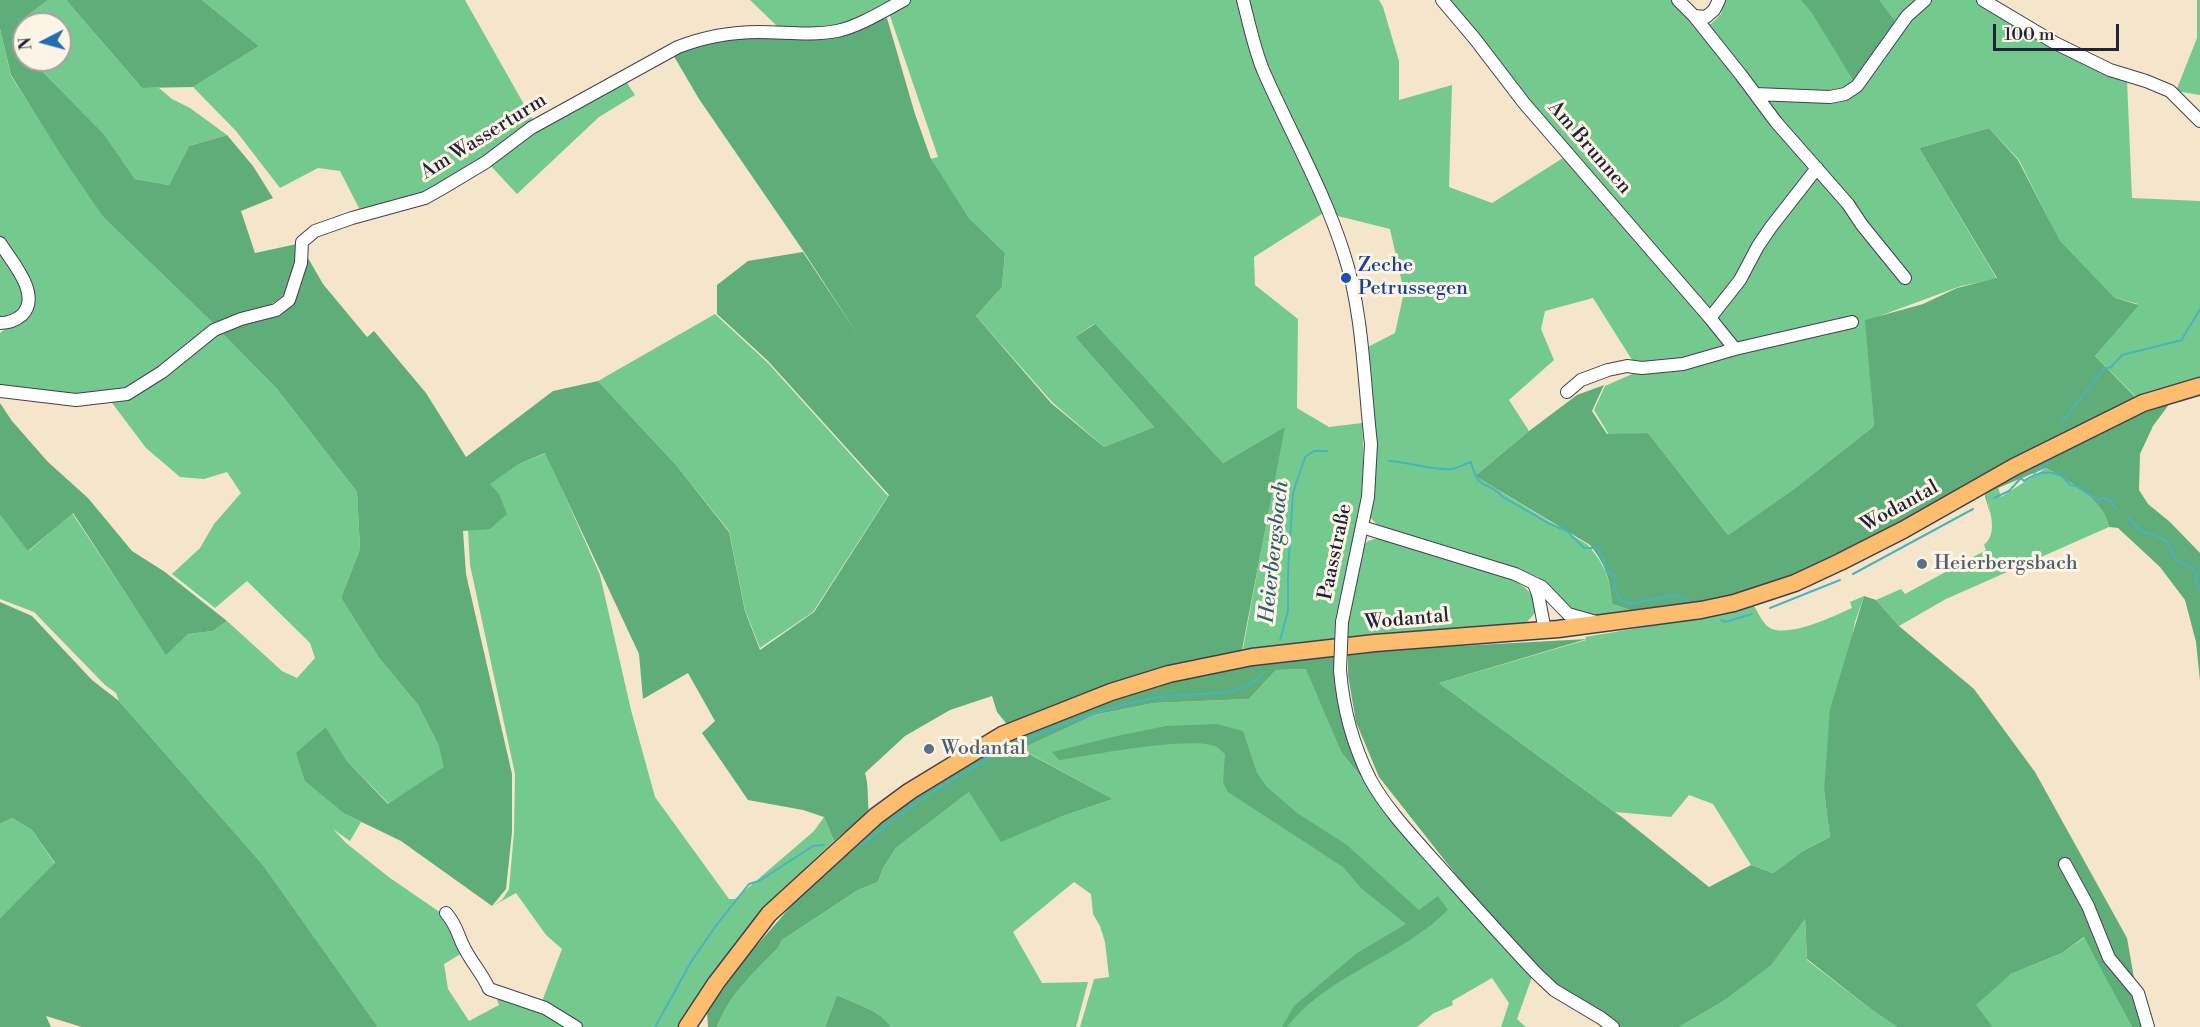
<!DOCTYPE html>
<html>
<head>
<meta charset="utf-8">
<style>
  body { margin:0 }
  #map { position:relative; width:2200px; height:1027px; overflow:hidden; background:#f5e6cb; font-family:"Libre Bodoni",serif }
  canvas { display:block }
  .north { position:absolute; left:12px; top:12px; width:60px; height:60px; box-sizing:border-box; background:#fcf5e5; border:2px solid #a5a1a1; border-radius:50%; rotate:264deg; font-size:16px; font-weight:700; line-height:24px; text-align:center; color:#22223b }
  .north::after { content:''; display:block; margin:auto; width:21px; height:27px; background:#1f6fb2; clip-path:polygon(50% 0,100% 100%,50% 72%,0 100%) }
  .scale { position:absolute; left:1993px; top:24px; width:126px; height:27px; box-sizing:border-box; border:3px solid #22223b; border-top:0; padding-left:8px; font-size:18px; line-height:21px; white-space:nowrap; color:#22223b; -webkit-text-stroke:4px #fcf5e5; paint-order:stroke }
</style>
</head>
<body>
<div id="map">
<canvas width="2200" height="1027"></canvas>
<div class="north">N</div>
<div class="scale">100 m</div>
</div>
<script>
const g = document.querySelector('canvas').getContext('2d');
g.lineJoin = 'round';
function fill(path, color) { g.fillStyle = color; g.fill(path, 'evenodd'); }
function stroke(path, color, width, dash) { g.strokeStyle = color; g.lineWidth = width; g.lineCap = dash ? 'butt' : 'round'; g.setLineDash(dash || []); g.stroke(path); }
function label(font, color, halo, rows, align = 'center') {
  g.font = font + ' "Libre Bodoni",serif'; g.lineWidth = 6; g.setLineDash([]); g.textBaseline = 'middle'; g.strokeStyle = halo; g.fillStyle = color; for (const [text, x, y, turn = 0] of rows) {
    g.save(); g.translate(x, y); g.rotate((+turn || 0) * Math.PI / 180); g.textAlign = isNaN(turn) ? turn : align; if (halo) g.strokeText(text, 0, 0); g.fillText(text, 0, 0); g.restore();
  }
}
fill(new Path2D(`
  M48 0H66L142 88H159L172 99 190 108 227 135 189 146 169 185 135 179 104 134 31 60H60V24H24V51L13 37 23 19Z
  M202 0H465L534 122 477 165 408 201 361 212 340 171 318 168 280 188 236 131 193 87 259 46Z
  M750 0H898L839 29 782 31Z
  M910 0H1239L1325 212 1254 257 1255 285 1298 319 1297 408 1329 427 1362 423C1365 459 1363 497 1355 532 1347 571 1336 606 1334 645L1242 654 1284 428 1223 463 1094 324 1075 337 1154 427 1104 447 1052 402 976 316 1002 287 1005 253 969 218 930 159 938 157 888 10Z
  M1248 0H1379L1383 7 1399 61V100L1452 85 1449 187 1492 203 1566 156 1446 0H1673L1690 18 1711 24 1721 14 1724 0H1976L2127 80 2132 198 2200 201V377L2139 400 2095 356 2138 304 2115 298 2060 242 2019 160 1989 128 1919 148 1997 279 1961 286 1866 321 1874 426 1794 489 1728 535 1648 433 1609 435 1594 410 1605 386 1639 371 1593 298 1545 311 1541 329 1554 360 1509 400 1529 431 1475 476 1588 545C1605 565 1610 578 1612 604L1645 615H1594L1568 608 1551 588 1538 577 1524 571 1458 549 1378 526 1371 518 1364 349 1395 333 1404 292 1390 229 1334 215 1265 65Z
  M2197 0H2200V95L2176 91 2197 38Z
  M0 29 11 76 103 217 216 326 126 391 77 397 0 387V333L10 325 0 322Z
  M625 80 635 95 599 117 517 194 489 164 531 132Z
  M715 314 768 363 888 496 813 612 760 648 745 610 729 531 677 466 598 381Z
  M220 331 277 389 357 492 360 549 341 598 379 658 418 705 438 744 445 768 389 804 347 761 326 727 345 814 361 822 350 841 333 829 346 843 390 878 444 915 464 952 444 964 448 989 469 1021 499 1005 497 1000 501 997 527 1004 570 1027H378L263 865 119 701 116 693 105 685 34 612 0 599V515L29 551 72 513 166 654 188 634 213 631 227 621 282 671 297 678 315 658 310 643 247 581 215 608 172 574 200 548 214 524 241 493 227 472 204 479 180 477 146 448 109 399Z
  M546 453 600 575 631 710 655 797 729 899H735L814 831 824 817 834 841C806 867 779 893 754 923 726 955 702 992 679 1027H578L541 1004 562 949 546 935 516 893 493 906 502 900 509 889 514 832 515 774 470 565 468 531 489 484 519 464Z
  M2046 468C2068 481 2104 499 2109 527L1946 599 1899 626 1876 600 1901 589 1905 594 1986 550 1984 545C1999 532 1989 511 1986 493L1997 484 2001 497Z
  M1378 538 1511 579C1526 587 1537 595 1535 613L1526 623 1347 639 1352 593 1364 545 1368 541Z
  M1864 596 1855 622 1824 791 1830 837 1803 851 1773 873 1751 865 1713 804 1689 795 1671 817 1615 812 1439 683 1586 640 1585 637 1704 617 1753 605C1759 613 1762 623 1770 628 1789 638 1834 616 1852 608L1850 602Z
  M1307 669 1341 752 1385 809 1532 977 1517 1019 1526 1027H1501L1509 1003 1492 978 1452 1001 1453 1005 1434 1013 1417 1027H1080L1094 979 1109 977 1105 942 1100 926 1093 914 1091 894 1074 882 1013 932 1042 983 1088 982 1076 1027H891C880 1010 855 1004 837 995L825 1027H717C730 993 753 974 778 948L782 940 858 890 878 882 883 868 896 848 969 792 1060 817 1113 799 1019 748 1094 715 1153 703 1249 699 1276 670Z
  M12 818 32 830 55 864 0 918V824Z
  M1805 919 1807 960 1872 1010 1897 1027H1679L1725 1000 1770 965Z
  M2085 937 2132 1027H1993L1975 1005 2011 974 2062 953Z`), '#74ca8e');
fill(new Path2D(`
  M0 0H48L23 19 13 37 24 51V60H31L104 134 135 179 169 185 189 146 227 135 253 166 273 198 241 211 255 253 297 244C295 256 295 271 292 282 284 307 238 317 216 326L103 217 63 158 11 75 0 29Z
  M66 0H202L259 46 193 87 142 88Z
  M1801 0H1879L1897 24 1856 85 1812 13Z
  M887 18 915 114 931 159 969 218 1005 253 1002 287 976 316 1051 403 1104 447 1154 427 1075 337 1095 324 1223 463 1285 427 1241 655 1010 728 997 712 992 696 950 710 905 736 865 773C869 786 867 798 869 812L834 841 824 817 803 810 748 800 702 733 715 721 688 673 643 699 639 654 545 453 519 464 490 484 499 494 507 514 490 529 463 531 466 574 512 774V832L506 889 492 906 401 841 345 814 305 781 296 753 326 727 347 761 388 804 444 767 438 744 418 705 379 658 341 598 360 549 357 492 277 389 220 331 278 313 300 283 308 258 323 284 367 337 374 331 426 393 466 457 553 391 598 381 677 466 729 532 745 611 760 650 814 612 889 495 768 361 717 314V285L748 261 803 252 860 338 804 252 699 99 672 53 725 38 838 37 867 23Z
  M1989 128 2018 160 2060 241 2115 298 2139 305 2095 356 2138 400 1991 471 1927 509 1819 565 1750 591 1645 615 1612 604C1610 579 1606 565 1590 545L1475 476 1529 431 1577 395 1604 385 1592 411 1607 434 1648 433 1728 535 1794 489 1874 426 1865 320 1923 304 1957 288 1997 278 1919 148Z
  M0 403 12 421 48 462 88 498 132 551 165 572 227 621 213 631 188 634 166 655 73 513 28 551 0 515Z
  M2170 403 2153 426 2140 454 2139 490 2148 504 2170 522 2200 553V681L2196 642 2185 600 2160 567 2118 528 2109 527C2104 499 2068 481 2046 468L1986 493 1990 514 1985 496 1986 489 2123 420Z
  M1864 596 1876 600 1899 626 1974 689 2035 772 2127 938 2137 995 2147 1027H2132L2084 937 2062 953 2011 974 1976 1005 1993 1027H1897L1872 1010 1807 959 1805 919 1771 965 1725 1000 1679 1027H1619L1564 996 1506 938 1379 777 1356 722 1348 675V652L1587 639 1439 683 1623 818 1709 887 1751 865 1773 873 1803 851 1830 837 1824 791 1830 709Z
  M0 602 32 616 92 680 119 701 263 865 378 1027H82L46 1016 51 1027H0V918L55 863 32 830 12 818 0 824Z
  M1334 651 1335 688 1349 743 1363 780 1341 752 1306 669 1276 670 1249 699 1153 703 1094 715 1020 749 1113 799 1060 817 1001 842 969 792 896 848 883 868 878 882 858 890 782 940 778 948C753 974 730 993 717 1027H708L707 1011 751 952 799 897 898 806 1004 740 1081 705 1184 675Z
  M1217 724 1243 731 1257 773 1267 787 1297 813 1347 845 1419 910 1438 896 1448 910C1441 916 1434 923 1427 928 1381 963 1323 981 1287 1027H1282L1294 1006 1357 953 1406 924 1362 889 1343 867 1228 792 1223 783 1225 754C1222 752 1218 747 1215 746 1189 736 1091 755 1059 760L1052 752 1117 736 1166 726Z
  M837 995C855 1004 880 1010 891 1027H825Z`), '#5fae79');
stroke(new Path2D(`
  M2062 422 2104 369 2111 367 2122 355 2182 340C2187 328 2195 320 2200 309
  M1389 461C1410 462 1431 471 1452 469 1458 468 1465 464 1471 462 1479 493 1487 479 1503 497L1548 523 1567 531 1584 548H1597L1599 550 1600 555 1604 558 1606 571 1615 575 1614 587 1619 599 1631 604 1675 595 1689 601
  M2034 473 2051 460
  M1994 498 2009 491 2021 478 2024 481C2039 470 2059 468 2070 485L2076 486 2098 500 2104 498 2110 501 2117 510
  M2128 517C2131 521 2135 525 2138 528 2151 538 2171 533 2173 557L2186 566 2192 567 2197 574 2196 583 2200 590
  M1853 574 1973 509
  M1770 608 1840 580
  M1721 620 1725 622 1752 614
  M1280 640 1288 611V572L1293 493 1305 457 1314 451H1327
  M857 847C877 835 893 818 912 806 956 776 1006 746 1056 727 1090 714 1125 703 1161 697 1198 690 1237 702 1264 673
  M655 1027 691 962 715 927 749 884 759 881 813 846 824 845`), '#47b4c1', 2);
const minor = new Path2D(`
  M1243 0C1249 23 1254 48 1263 70 1290 132 1324 190 1344 254 1363 311 1364 383 1371 444L1368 497 1342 622
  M1442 0 1475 39 1524 103 1710 318 1735 349
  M1678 0 1694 16 1741 75 1776 122 1848 204 1862 225 1905 278
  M1983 0 2055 43 2110 70 2146 81 2170 91 2200 121
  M1694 16 1706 17 1714 10 1719 0
  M1755 94 1830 97 1845 94 1857 86 1907 16 1925 0
  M1710 318 1740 280 1758 246 1771 227 1817 168
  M0 323C9 323 15 321 22 315 42 295 12 262 0 243
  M0 391 76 400 127 394 162 372 214 330 241 319 276 310 289 300 301 263 302 242 315 231 352 218 425 198 441 189 486 162 531 128 678 47C704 37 731 32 759 32 786 32 811 36 837 31 858 27 885 10 904 0
  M1567 392 1581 380 1608 370 1627 366 1642 368 1683 364 1735 349 1852 322
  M1362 527 1515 574 1542 587 1568 614 1593 621
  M1534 584 1538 594 1545 631
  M1340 670C1343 708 1353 745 1370 779 1387 810 1415 839 1438 865 1470 901 1503 938 1536 973L1554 990 1601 1018 1613 1027
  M2065 864 2088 906 2109 958 2138 993 2148 1027
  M446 913C459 928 457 936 466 951 473 964 483 975 489 989L545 1008 576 1027`);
const major = new Path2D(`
  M687 1027 716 983 769 914 876 816 910 791 1002 735 1111 692 1169 674 1252 657 1375 643 1558 629 1701 610 1734 603 1795 583 1840 562 1903 530 2014 467 2143 403 2200 386`);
stroke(minor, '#423f51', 14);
stroke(major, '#423f51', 19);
stroke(minor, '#fff', 12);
stroke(major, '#fcbd6f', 16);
const minorBridge = new Path2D(`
  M1340 670 1342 622`);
stroke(minorBridge, '#423f51', 14, []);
stroke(minorBridge, '#fff', 12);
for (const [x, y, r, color] of [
  [1346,278,6,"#1a4fb4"],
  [1922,564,6,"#5c6f8a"],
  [929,749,6,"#5c6f8a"]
]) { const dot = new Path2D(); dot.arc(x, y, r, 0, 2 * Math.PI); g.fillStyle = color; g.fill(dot); stroke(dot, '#fcf5e5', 2); }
label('20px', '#22223b', '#fcf5e5', [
  ["Am Wasserturm",484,137,-32],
  ["Am Brunnen",1589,148,49],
  ["Wodantal",1900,507,-29],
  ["Paasstraße",1336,552,-78],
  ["Wodantal",1407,620,-5]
]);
label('20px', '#164399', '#fcf5e5', [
  ["Zeche",1358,266],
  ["Petrussegen",1358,289]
], 'left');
label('20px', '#4e5e75', '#fcf5e5', [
  ["Heierbergsbach",1934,564],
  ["Wodantal",941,749]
], 'left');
label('italic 21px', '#315c71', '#fcf5e5', [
  ["Heierbergsbach",1275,552,-84]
]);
</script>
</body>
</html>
